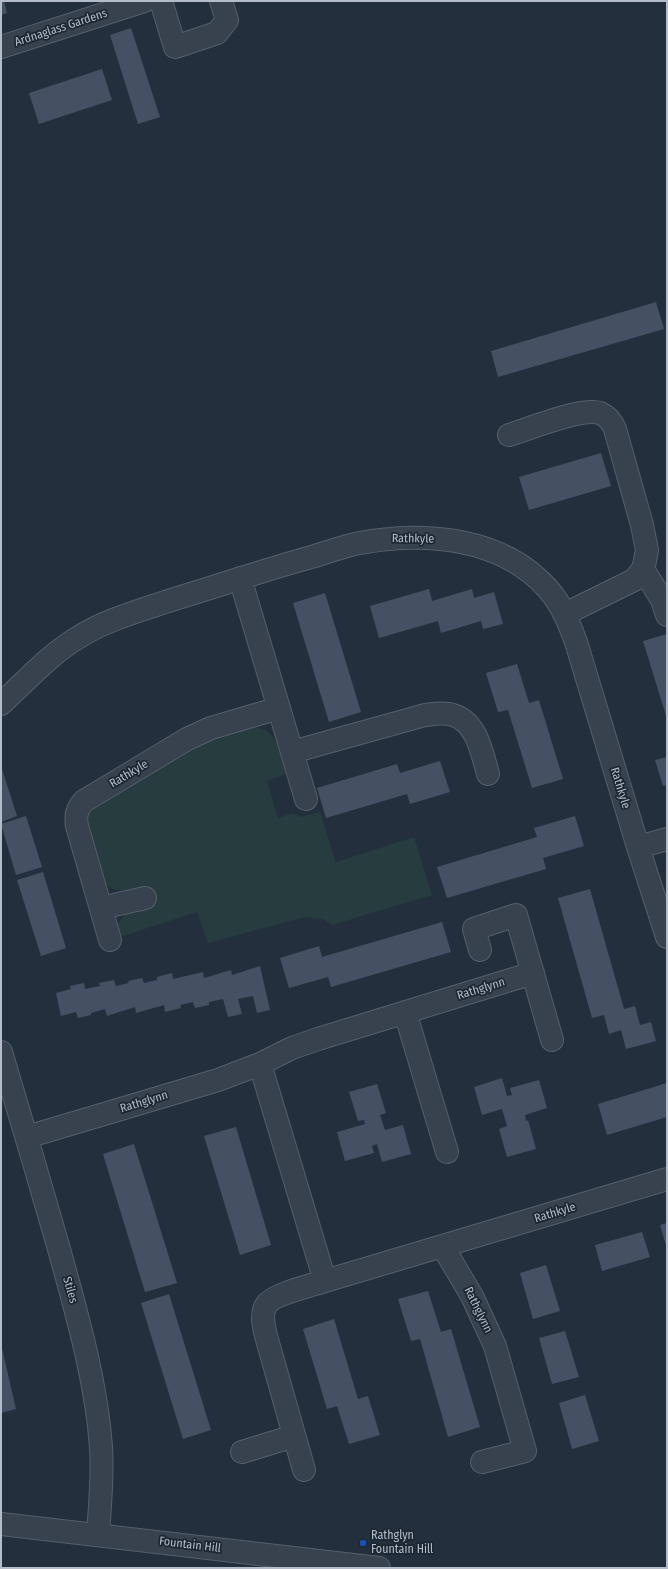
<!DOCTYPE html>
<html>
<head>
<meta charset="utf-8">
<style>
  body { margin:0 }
  #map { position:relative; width:668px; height:1569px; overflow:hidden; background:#242f3e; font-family:"Fira Sans Condensed",sans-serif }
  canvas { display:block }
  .frame { position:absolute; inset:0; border:2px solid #b4bcc9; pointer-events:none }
</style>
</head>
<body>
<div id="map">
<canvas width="668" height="1569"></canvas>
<div class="frame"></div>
</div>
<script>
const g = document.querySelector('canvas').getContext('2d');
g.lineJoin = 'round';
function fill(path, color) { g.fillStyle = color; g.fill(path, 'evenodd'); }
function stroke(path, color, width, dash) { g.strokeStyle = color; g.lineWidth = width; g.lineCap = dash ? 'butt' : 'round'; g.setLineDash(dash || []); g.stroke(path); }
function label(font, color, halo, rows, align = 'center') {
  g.font = font + ' "Fira Sans Condensed",sans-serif'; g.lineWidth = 3.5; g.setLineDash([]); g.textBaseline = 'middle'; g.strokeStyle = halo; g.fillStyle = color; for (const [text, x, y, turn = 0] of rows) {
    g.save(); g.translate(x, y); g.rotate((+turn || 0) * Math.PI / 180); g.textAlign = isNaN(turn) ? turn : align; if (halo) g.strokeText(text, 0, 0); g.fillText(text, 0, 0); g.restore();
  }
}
fill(new Path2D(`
  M247 727C279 726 279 750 286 774L267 781 278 818 293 813 301 817 320 812 336 862 414 837 432 895 332 925 322 919 305 917 208 943 197 912 123 936 118 933 117 925 125 914 151 907 147 887C131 889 115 896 104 882L85 818 90 811 201 743Z`), '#263c3f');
fill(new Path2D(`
  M1 1H4L7 13 1 15Z
  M131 28 160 117 138 124 110 35Z
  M102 69 112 100 39 124 29 93Z
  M656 302 664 329 498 377 491 351Z
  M601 453 611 486 529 510 519 477Z
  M429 589 432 601 472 589 474 598 494 592 503 624 483 629 481 621 441 633 438 621 379 638 370 606Z
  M325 593 361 712 329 722 293 603Z
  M667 634V719L643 641Z
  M517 664 529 703 539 700 563 779 532 788 508 710 498 712 486 673Z
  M667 757V785L663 786 655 760Z
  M440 761 450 792 410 804 407 794 326 818 317 788 397 764 400 773Z
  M1 766 17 816 1 822Z
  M26 816 42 867 16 875 1 824Z
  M575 816 584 846 543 858 546 869 447 898 437 867 537 837 534 828Z
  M43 872 66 948 41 956 17 880Z
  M590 889 624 1009 635 1006 640 1025 651 1022 656 1041 626 1049 621 1030 609 1034 604 1015 592 1018 558 898Z
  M442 922 451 952 331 987 328 977 289 988 280 958 319 946 322 957Z
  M260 966 270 1010 257 1013 253 996 238 999 242 1014 228 1017 223 999 209 1002V1005L195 1008 193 1002 180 1005 181 1008 165 1012 164 1005 136 1013 135 1007 107 1016 105 1009 91 1013V1015L78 1018 76 1012 61 1016 56 993 71 989 70 986 84 983 85 989 100 986 99 983 114 980 116 986 129 983 128 981 142 978 144 983 157 980V977L172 973 173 979 203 972 204 978 231 970 232 975Z
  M502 1078 507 1096 512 1095 510 1088 539 1080 547 1108 525 1115 526 1121 528 1120 536 1149 507 1157 499 1129 507 1126 502 1109 482 1115 474 1087Z
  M667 1083V1117L607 1135 598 1104Z
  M377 1084 386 1113 380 1115 385 1130 403 1125 411 1154 382 1162 377 1144 372 1146 374 1153 345 1161 337 1132 365 1124 364 1120 358 1121 349 1092Z
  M236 1127 271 1245 240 1255 204 1136Z
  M134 1144 177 1283 145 1292 103 1154Z
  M667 1223V1249L660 1225Z
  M642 1232 650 1257 602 1271 595 1245Z
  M546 1265 560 1311 533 1319 520 1273Z
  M428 1291 441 1332 451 1329 480 1427 448 1437 420 1339 411 1341 398 1299Z
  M169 1294 211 1430 183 1439 141 1303Z
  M334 1319 358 1399 368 1396 380 1435 349 1444 337 1406 327 1409 303 1329Z
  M565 1331 579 1377 552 1384 539 1338Z
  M2 1348 16 1409 1 1413V1349Z
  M585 1395 599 1441 572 1449 559 1403Z`), '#455162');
const minor = new Path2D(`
  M161 1 175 47 217 33 227 20 221 1
  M1 47 144 1
  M509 435C529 429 581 407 600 413 607 416 612 422 615 429L642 525 647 550 645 561 643 569 634 580 565 614
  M643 569 662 600 667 615
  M240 578 306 799
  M1 704C26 681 50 654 79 637 103 622 129 614 156 605 180 597 204 590 229 582 257 573 286 564 315 556 330 551 345 546 360 543 424 531 502 537 548 589 562 605 569 623 576 642L638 847 667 937
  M292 752 425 715C434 714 444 712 453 715 477 722 482 753 488 774
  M638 847 667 839
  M101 908 145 898
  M110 940 77 826C75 815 77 808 84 801L187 739 211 728 279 708
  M480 950 474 929 516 915 552 1040
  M405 1012 447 1152
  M1 1052C21 1118 40 1183 59 1249 77 1315 96 1379 101 1447 103 1476 100 1505 98 1534
  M260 1064 292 1048 318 1039 533 973
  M27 1137 218 1080 260 1064 325 1281 667 1179
  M443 1247 472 1296 495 1346 525 1451 482 1462
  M242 1452 294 1436
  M304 1470 268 1343C265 1332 259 1314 267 1304 274 1294 313 1285 325 1281
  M1 1524 379 1568`);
stroke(minor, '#565f6c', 24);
stroke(minor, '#38414e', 22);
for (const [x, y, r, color] of [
  [363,1543,4,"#1a4fb4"]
]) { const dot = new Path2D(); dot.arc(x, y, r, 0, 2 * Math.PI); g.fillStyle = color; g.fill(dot); stroke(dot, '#1d2633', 1.5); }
label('12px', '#b4bcc9', '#1d2633', [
  ["Ardnaglass Gardens",61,28,-18],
  ["Rathkyle",413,539,1],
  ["Rathkyle",129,774,-31],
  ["Rathkyle",620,788,73],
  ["Rathglynn",481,989,-17],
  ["Rathglynn",144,1102,-17],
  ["Rathkyle",555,1213,-17],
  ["Stiles",70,1290,74],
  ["Rathglynn",478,1310,64],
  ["Fountain Hill",190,1545,7]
]);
label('12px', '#b4bcc9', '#1d2633', [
  ["Rathglyn",371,1536],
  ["Fountain Hill",371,1550]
], 'left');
</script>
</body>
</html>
